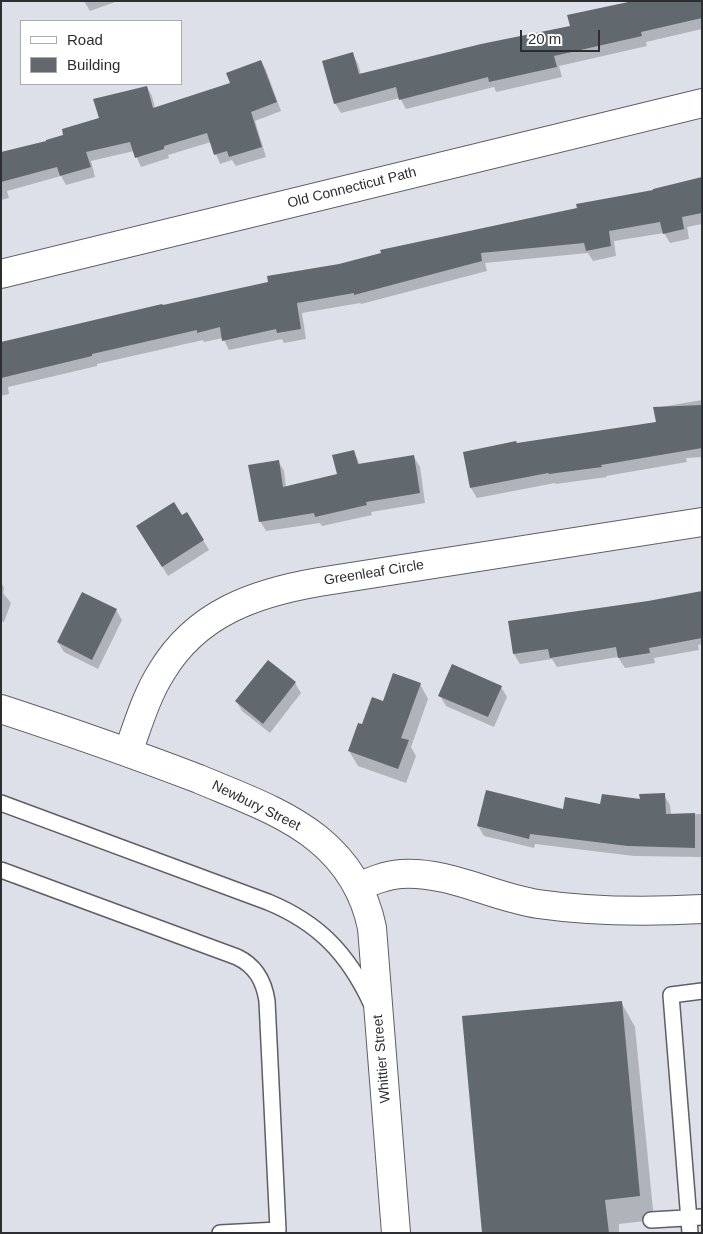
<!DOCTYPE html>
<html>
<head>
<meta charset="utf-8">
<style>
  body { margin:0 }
  #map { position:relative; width:703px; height:1234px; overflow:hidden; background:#dde0e8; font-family:Arial,sans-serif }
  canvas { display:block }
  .frame { position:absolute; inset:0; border:2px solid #2d2e31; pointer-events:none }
  .legend { position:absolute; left:20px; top:20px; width:162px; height:65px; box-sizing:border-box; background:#fff; border:1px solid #ababad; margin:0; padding:6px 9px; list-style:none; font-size:15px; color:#2d2e31 }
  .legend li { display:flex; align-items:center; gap:10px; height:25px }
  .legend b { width:25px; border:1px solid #ababad }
  .scale { position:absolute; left:520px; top:30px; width:80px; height:22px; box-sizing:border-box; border:2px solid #2d2e31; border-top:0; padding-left:6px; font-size:15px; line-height:18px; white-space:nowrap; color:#2d2e31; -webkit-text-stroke:4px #fff; paint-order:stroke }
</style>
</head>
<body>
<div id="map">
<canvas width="703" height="1234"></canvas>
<div class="frame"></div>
<ul class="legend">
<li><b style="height:6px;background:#fff"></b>Road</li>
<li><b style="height:14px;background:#62696e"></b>Building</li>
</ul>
<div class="scale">20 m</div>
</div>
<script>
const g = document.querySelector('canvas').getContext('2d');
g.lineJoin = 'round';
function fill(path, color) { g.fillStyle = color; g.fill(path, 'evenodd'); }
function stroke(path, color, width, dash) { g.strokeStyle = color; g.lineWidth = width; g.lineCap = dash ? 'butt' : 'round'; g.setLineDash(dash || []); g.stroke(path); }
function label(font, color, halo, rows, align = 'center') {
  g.font = font + ' Arial,sans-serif'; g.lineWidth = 5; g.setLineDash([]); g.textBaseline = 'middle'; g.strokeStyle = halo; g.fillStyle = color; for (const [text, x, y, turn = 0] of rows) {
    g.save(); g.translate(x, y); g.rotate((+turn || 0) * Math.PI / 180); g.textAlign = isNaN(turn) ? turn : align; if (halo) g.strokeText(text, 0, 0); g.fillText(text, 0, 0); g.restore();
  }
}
fill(new Path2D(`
  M84 1H118L90 11Z
  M702 1V29L646 42 647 46 559 66 562 77 496 92 494 87 406 109 400 98 341 113 335 103 352 53 358 64 361 75Z
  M261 61 266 70 281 111 255 121 266 157 236 166 232 160 220 164 211 142 168 155 169 158 141 167 134 151 91 161 95 177 66 185 61 176 7 191 9 198 1 200V154L48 142 65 136 100 119 147 87 152 96 155 108 232 84Z
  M702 179V224L687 227 689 239 670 243 664 233 614 241 616 256 593 261 588 253 485 263 487 271 361 304 360 303 302 313 306 339 284 343 282 339 229 350 223 338 204 342 203 340 97 364V366L8 387 9 394 1 396V348L163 307 270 283 340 265 655 191Z
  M702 400V457L686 458 687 462 606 476 607 477 556 484 555 483 477 498 471 488 465 453 658 423 655 408Z
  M354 451 360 465 414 457 420 467 425 503 371 512 372 515 322 526 320 523 266 531 260 521 278 461 284 471 286 487 338 475Z
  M182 517 203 540 209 550 168 576 144 537Z
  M1 582 4 588 3 593 11 603 4 622 1 621Z
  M702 593V644L698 645 699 650 654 658 655 663 625 668 618 657 557 667 552 659 520 664 514 654 509 622 649 603Z
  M116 610 122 620 98 669 64 652 58 642Z
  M268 661 295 683 301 693 270 733 242 711 236 701Z
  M420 684 428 699 411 747 416 756 406 783 358 766 349 751 384 703Z
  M501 687 507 697 494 727 446 706 440 696Z
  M664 795 670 805 671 815 702 814 701 857 634 856 535 844 534 848 484 836 478 826 564 811 641 801Z
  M621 1002 635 1027 654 1220 619 1224V1233H483Z`), '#0003');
fill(new Path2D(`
  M633 1H702V18L641 32 642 36 554 56 557 67 489 82 488 77 399 100 396 87 334 104 322 61 353 52 359 74 481 44 570 26 567 15Z
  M261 60 277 102 251 112 262 147 229 157 227 151 214 155 207 133 164 146V149L135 158 130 142 86 152 91 167 60 176 57 167 1 182V152L46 141V140L63 135 62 129 99 118 93 99 147 86 153 108 230 83 226 73Z
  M702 177V213L682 217 684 229 663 234 660 222 609 231 611 246 586 251 584 243 481 253 482 261 354 295V293L297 303 301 329 277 333 276 329 222 341 220 327 197 333V330L92 354V356L1 378V342L162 304 163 305 268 282 267 276 339 264 381 253 380 250 577 208 576 204 653 190V189Z
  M702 405V448L601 465 602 467 549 474 548 473 470 488 463 452 516 441 517 443 656 422 653 407Z
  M354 450 358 464 414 455 420 493 366 502 367 505 315 517 314 513 259 522 248 465 279 460 283 487 337 474 332 455Z
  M174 502 182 515 187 512 204 540 162 567 136 526Z
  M702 591V638L649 648 650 653 618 658 616 647 550 658 548 649 513 654 508 621 648 601Z
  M82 592 117 609 92 660 57 642Z
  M268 660 296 682 263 724 235 701Z
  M452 664 502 686 488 717 438 696Z
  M393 673 421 683 401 738 409 740 398 769 348 751 358 723 362 724 372 697 383 701Z
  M486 790 563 809 565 797 600 804 602 794 640 799 639 794 665 793 666 814 695 813V848L628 846 530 834 529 839 477 826Z
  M622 1001 640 1196 605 1200 609 1233H482L462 1016Z`), '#62696e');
const service = new Path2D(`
  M1 803 268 902C319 923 348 954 371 1003
  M1 870 237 957C256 966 264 981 267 1001L278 1230 220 1233
  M651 1220 702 1217
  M690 1233 671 995 702 991`);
const minor = new Path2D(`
  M128 752C138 725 146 696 162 671 197 613 255 593 319 582L702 522
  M358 887C372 881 386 875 401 874 449 871 492 897 538 904 593 912 647 912 702 909`);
const tertiary = new Path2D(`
  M1 709C68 731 134 754 199 779 239 796 283 811 318 839 346 862 365 893 372 928L396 1233`);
const secondary = new Path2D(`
  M1 274 702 103`);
stroke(service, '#5d6067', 18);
stroke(minor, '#5d6067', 30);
stroke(tertiary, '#5d6067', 30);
stroke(secondary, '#5d6067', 30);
stroke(service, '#fff', 15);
stroke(minor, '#fff', 28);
stroke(tertiary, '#fff', 28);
stroke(secondary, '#fff', 28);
label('14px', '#2d2e31', '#fff', [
  ["Old Connecticut Path",352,188,-14],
  ["Greenleaf Circle",374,573,-9],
  ["Newbury Street",256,806,26],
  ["Whittier Street",382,1059,-95]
]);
</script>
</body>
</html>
